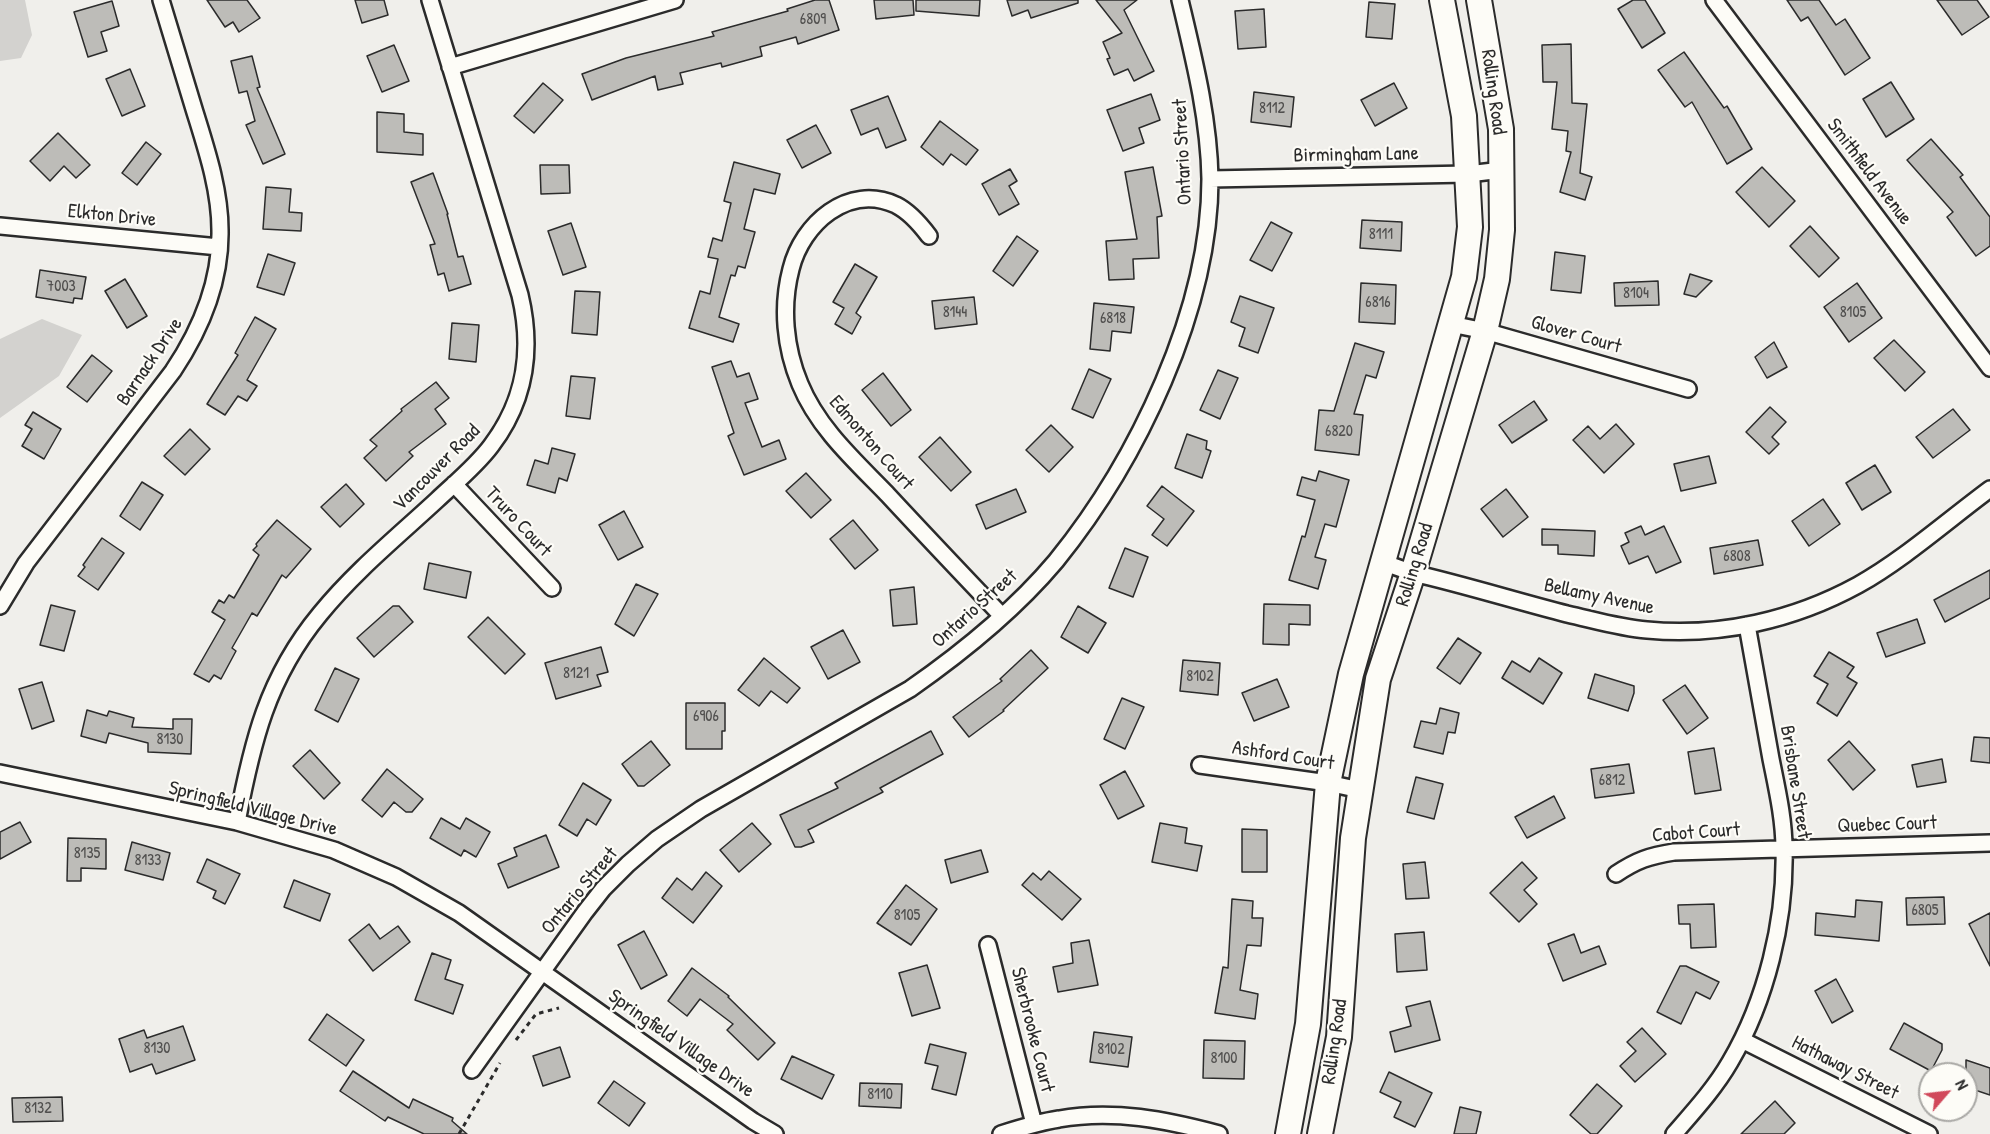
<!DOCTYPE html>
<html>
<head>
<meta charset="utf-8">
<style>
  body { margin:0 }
  #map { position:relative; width:1990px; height:1134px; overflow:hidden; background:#f0efeb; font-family:"Patrick Hand",sans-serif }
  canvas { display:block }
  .north { position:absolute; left:1918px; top:1062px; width:60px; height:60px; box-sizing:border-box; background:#fdfcf7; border:2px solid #a9a8a5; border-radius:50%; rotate:62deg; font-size:16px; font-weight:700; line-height:24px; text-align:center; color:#2b2b2b }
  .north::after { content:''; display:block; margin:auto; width:21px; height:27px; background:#d1495b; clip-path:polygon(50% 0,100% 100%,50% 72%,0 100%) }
</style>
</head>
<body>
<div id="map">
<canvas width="1990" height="1134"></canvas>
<div class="north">N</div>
</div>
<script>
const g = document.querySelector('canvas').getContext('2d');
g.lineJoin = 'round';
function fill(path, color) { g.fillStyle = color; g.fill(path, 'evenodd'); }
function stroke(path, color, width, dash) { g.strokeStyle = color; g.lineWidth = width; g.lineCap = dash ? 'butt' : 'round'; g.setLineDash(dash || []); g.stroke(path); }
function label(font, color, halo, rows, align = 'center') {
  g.font = font + ' "Patrick Hand",sans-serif'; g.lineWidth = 4.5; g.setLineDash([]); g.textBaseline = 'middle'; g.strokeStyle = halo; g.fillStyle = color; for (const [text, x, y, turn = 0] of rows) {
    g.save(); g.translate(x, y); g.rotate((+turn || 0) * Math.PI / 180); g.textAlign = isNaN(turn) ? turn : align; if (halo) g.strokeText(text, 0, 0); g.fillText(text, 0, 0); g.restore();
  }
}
fill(new Path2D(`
  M0 0H25L32 35 21 58 0 61Z
  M42 319 82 335 59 376 0 418V339Z`), '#d3d2cf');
const building = new Path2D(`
  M207 0H247L260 18 239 32 233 22 225 27Z
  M355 0H384L388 15 362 23Z
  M815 0H829L839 30 798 44 796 37 760 47 762 56 722 67 721 63 680 73 683 84 658 90 655 76 592 100 582 74 626 58 714 36 712 32 788 11 787 9Z
  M874 0H913L914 15 876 19Z
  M916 0H980L979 16 916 11Z
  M1007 0H1078V3L1031 18 1028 10 1012 16Z
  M1096 0H1137L1124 10 1154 71 1134 81 1128 69 1114 75 1107 59 1110 58 1103 42 1122 33Z
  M1633 0H1645L1665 33 1642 48 1618 9Z
  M1787 0H1819L1836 25 1845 19 1870 58 1845 75 1808 17 1801 21Z
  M1937 0H1977L1989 17 1962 35Z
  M112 1 119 26 101 32 107 51 88 57 74 12Z
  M1369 2 1395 4 1392 39 1366 37Z
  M1264 9 1266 47 1238 49 1235 11Z
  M1571 44 1572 103 1587 104 1580 173 1592 177 1585 200 1560 192 1571 152 1566 151 1568 131 1552 129 1557 82H1543L1542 45Z
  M394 45 409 81 382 92 367 56Z
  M1684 52 1724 108 1727 106 1752 149 1727 164 1692 102 1685 107 1658 70Z
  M252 56 260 87 257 88 285 154 263 164 246 125 255 121 247 91 239 93 231 61Z
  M130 69 145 106 122 116 106 79Z
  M1891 82 1914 119 1886 137 1863 99Z
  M543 83 563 100 534 133 514 116Z
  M1394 83 1407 108 1375 126 1361 100Z
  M1254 92 1294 97 1291 127 1251 122Z
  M1151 94 1160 120 1139 128 1144 143 1123 151 1107 110Z
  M888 96 906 140 886 148 878 128 861 135 851 110Z
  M377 112 404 114V132L423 134V155L377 152Z
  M940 121 978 150 966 165 951 154 943 165 921 147Z
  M816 125 831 153 802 168 787 140Z
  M58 133 90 165 76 178 64 166 50 181 30 161Z
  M1931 139 1963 175 1960 177 1990 217V246L1976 256 1947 217 1953 212 1907 160Z
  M146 142 161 154 137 185 122 173Z
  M734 162 780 174 775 194 754 189 744 229 755 232 745 268 738 266 735 276 731 275 719 317 739 324 733 342 689 328 700 291 710 294 718 259 708 257 713 238 722 241 731 203 724 201Z
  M540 165H569L570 193 541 194Z
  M1153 167 1162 216 1157 217 1159 258 1133 259 1134 279 1109 280 1106 241 1137 239 1125 172Z
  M1762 167 1795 201 1769 227 1736 192Z
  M1010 169 1017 181 1009 186 1019 204 999 215 982 184Z
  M433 173 448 214H447L458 257 463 256 471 284 449 291 444 273 438 275 430 245 435 244 411 182Z
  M266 187 291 189 289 212 302 213 301 231 263 229Z
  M1362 220 1402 222 1401 251 1360 248Z
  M1271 222 1292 233 1272 271 1250 260Z
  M571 223 586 267 563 275 548 231Z
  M1810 226 1839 258 1819 277 1790 246Z
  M1017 236 1038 251 1013 286 993 271Z
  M1555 252 1585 256 1581 293 1551 290Z
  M268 254 295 263 284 295 257 287Z
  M855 264 877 277 856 313 861 317 852 334 835 324 844 308 833 302Z
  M40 270 86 277 82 299 74 298 73 303 36 297Z
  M1690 274 1712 281 1696 297 1684 294Z
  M125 279 147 316 127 328 105 291Z
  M1658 281 1659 305 1615 306 1614 283Z
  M1361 283 1396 285 1395 324 1359 322Z
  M1857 283 1882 318 1849 342 1824 307Z
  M575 291 600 292 597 335 572 333Z
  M1240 296 1274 308 1258 353 1239 346 1245 328 1231 322Z
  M974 297 977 324 935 329 932 301Z
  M1094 303 1134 307 1131 333 1112 331 1110 351 1090 349Z
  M255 317 276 329 247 380 257 386 247 401 238 396 225 415 207 404 238 355 235 353Z
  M452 323 479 325 476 362 449 359Z
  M1894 340 1925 372 1905 391 1874 358Z
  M1774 342 1787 367 1767 378 1755 357Z
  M1355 343 1384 352 1376 378 1366 375 1354 414 1363 415 1359 455 1315 450 1319 410 1334 411Z
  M92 355 112 371 87 402 67 387Z
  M731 361 737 377 749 373 758 399 745 403 762 447 779 440 786 459 744 475 728 436 734 433 712 367Z
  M1089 369 1111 379 1093 418 1072 409Z
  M1218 370 1238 378 1220 419 1200 410Z
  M883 373 911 410 891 426 862 390Z
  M571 376 595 378 590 419 566 416Z
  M436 382 449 398 435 409 446 424 409 452 413 456 386 481 364 458 377 446 370 440 402 411 401 409Z
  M1534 401 1547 420 1512 443 1499 425Z
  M1770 407 1786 422 1772 437 1779 444 1769 454 1746 432Z
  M1953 409 1970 430 1933 458 1916 437Z
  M33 412 61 429 44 459 22 446 32 429 25 425Z
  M1616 424 1634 444 1604 473 1573 440 1588 426 1600 439Z
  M1051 425 1073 447 1049 472 1026 450Z
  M190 429 210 449 185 475 164 456Z
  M1187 434 1207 441 1206 449 1211 451 1202 478 1175 468Z
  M940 437 971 472 951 491 919 457Z
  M552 448 575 454 567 481 559 478 555 493 527 485 535 460 548 464Z
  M1709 456 1716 483 1681 491 1674 464Z
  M1875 465 1891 492 1862 510 1846 483Z
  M1319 471 1349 480 1336 527 1325 524 1315 557 1326 560 1318 589 1289 580 1302 536 1305 537 1315 500 1297 495 1302 477 1316 481Z
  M806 473 831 500 811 518 786 491Z
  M142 482 163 495 140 530 120 516Z
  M346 484 364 504 340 527 321 507Z
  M1162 486 1194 511 1167 546 1152 535 1164 519 1147 506Z
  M1016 489 1026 512 986 529 976 505Z
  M1506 489 1528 517 1503 537 1481 509Z
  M1823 499 1840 524 1809 546 1792 521Z
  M624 511 643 547 618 560 599 525Z
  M277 520 311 549 286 578 282 575 257 616 252 613 232 648 236 651 221 679 214 675 209 682 194 674 225 620 212 612 219 600 224 603 229 595 234 598 259 555 253 550 257 546 256 544Z
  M853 520 878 550 855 569 830 539Z
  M1641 526 1645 535 1664 526 1681 562 1656 573 1648 556 1629 564 1621 546 1629 542 1625 533Z
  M1542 529 1595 531 1594 556 1558 554V545H1542Z
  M102 538 124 553 98 590 78 576 85 567 83 565Z
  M1758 540 1763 565 1714 574 1710 548Z
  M1125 548 1148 557 1133 597 1109 588Z
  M429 563 471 572 466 598 424 589Z
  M1990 570V598L1945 622 1934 600Z
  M636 584 658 594 634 636 615 624Z
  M914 587 917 624 893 626 890 590Z
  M1264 604 1310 605V625L1289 624V645L1263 644Z
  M51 605 75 611 64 651 40 645Z
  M393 606H399L413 622 374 657 357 638Z
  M1078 606 1106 623 1088 653 1061 637Z
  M488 617 525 654 505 674 468 637Z
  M1917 619 1925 643 1886 657 1877 633Z
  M843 630 860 662 828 679 811 647Z
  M1458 638 1481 653 1460 684 1437 668Z
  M601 647 608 672 597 675 601 686 556 699 545 663Z
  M1031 650 1048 668 1003 710 1004 711 969 737 953 717 1002 681 1000 679Z
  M1829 652 1854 667 1847 677 1857 683 1837 716 1817 703 1828 684 1814 676Z
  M764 658 800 688 787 703 771 691 759 706 738 690Z
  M1539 658 1562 673 1543 704 1502 678 1512 661 1530 672Z
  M1183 660 1220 663 1218 695 1180 691Z
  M335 668 359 679 338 722 315 710Z
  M1595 674 1634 686V693L1628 711 1588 698Z
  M1277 679 1289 707 1254 721 1242 693Z
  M42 682 54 721 32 729 19 689Z
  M1685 685 1708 718 1687 734 1663 700Z
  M1122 698 1144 707 1125 749 1104 739Z
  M686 703H725V731H722V749H686Z
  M1440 708 1459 713 1455 733 1448 732 1443 754 1414 747 1421 721 1436 724Z
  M87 710 107 716 109 711 134 718 132 727 173 729V719H192L191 754 148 752V743L109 733 106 743 81 736Z
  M931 731 943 754 880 788 883 792 808 830 814 842 801 847H795L780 815 838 788 835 783Z
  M1974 737 1990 738V763L1971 761Z
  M651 741 670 765 644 786H638L622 764Z
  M1849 741 1875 770 1853 790 1828 760Z
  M1714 748 1721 790 1695 794 1688 752Z
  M310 750 340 783 324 799 293 766Z
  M1942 759 1946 782 1917 787 1912 765Z
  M1629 764 1634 793 1595 798 1591 769Z
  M387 769 423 799 412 812H406L394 802 382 817 362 800Z
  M1125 771 1144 806 1118 819 1100 785Z
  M1416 777 1443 784 1434 819 1407 812Z
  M583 783 611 800 596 825 587 819 577 836 559 825Z
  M1554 796 1565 818 1527 838 1515 817Z
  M441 818 460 829 466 818 490 832 476 857 464 850 461 856 430 838Z
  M20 822 31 842 0 859V832Z
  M752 823 771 844 739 872 720 850Z
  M1160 823 1187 828 1185 843 1202 846 1197 871 1152 862Z
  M1242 829 1267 830V872H1242Z
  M546 835 559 867 508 888 498 864 517 856 514 848Z
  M68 838 106 839V869L81 868V881H67Z
  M132 842 170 853 163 880 125 870Z
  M981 850 988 872 951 883 945 860Z
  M207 859 240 874 225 904 213 898 216 891 197 882Z
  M1425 862 1429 898 1406 899 1403 864Z
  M1522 862 1537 878 1524 890 1537 904 1519 922 1490 893Z
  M1049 871 1081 899 1062 920 1022 885 1033 873 1041 880Z
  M706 872 722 886 693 923 662 898 677 878 692 890Z
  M294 880 330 894 320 921 284 907Z
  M906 885 937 909 911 945 877 923Z
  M1944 897 1945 924 1907 925 1906 898Z
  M1232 899 1253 901 1252 918H1263L1261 946 1247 945 1240 990 1258 994 1255 1019 1215 1013 1223 967 1228 968Z
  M1856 900 1882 902 1879 941 1815 935 1816 913 1855 917Z
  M1714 904 1716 947 1691 948 1690 924H1679L1678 905Z
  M1990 913V966L1969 924Z
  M369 924 380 939 398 926 410 942 373 971 349 940Z
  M644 931 667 975 641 989 618 945Z
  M1424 932 1427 970 1397 972 1395 934Z
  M1574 934 1581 953 1599 946 1606 964 1563 981 1548 944Z
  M1089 940 1098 985 1058 992 1053 967 1073 963 1071 943Z
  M432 953 451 960 445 979 463 985 453 1014 415 1000Z
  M927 965 940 1008 912 1016 899 973Z
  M1680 966H1686L1719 982 1710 999 1696 992 1681 1024 1657 1012Z
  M692 968 729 996 728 997 775 1043 758 1060 727 1030 733 1024 700 999 687 1016 668 1001Z
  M1836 979 1853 1011 1832 1023 1815 991Z
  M1430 1001 1440 1040 1395 1052 1390 1032 1411 1026 1406 1007Z
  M327 1014 364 1040 346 1066 309 1040Z
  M1904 1023 1942 1044V1050L1931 1071 1890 1049Z
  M183 1026 195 1060 156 1074 152 1064 130 1072 119 1039 144 1030 147 1038Z
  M1642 1028 1666 1054 1635 1082 1620 1066 1636 1051 1627 1042Z
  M1094 1032 1132 1037 1128 1067 1090 1062Z
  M1204 1040 1245 1041 1244 1079 1203 1078Z
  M930 1044 966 1053 956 1095 932 1089 938 1066 925 1063Z
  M560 1047 570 1077 543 1086 533 1056Z
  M792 1056 834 1075 822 1099 781 1079Z
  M1966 1060 1990 1068V1095L1966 1087Z
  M353 1071 409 1108 413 1099 453 1118 452 1121 467 1134H424L388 1117 385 1121 340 1091Z
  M1389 1072 1432 1093 1415 1127 1394 1117 1401 1102 1380 1092Z
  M614 1081 645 1103 629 1126 598 1103Z
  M860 1083 902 1084 901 1108 859 1106Z
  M1597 1084 1622 1106 1597 1134H1591L1570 1115Z
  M62 1097 63 1121 13 1122 12 1098Z
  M1775 1101 1795 1123 1784 1134H1741Z
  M1460 1107 1481 1112 1476 1134H1454Z`);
fill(building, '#bdbcb8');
stroke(building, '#2b2b2b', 1.5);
const minor = new Path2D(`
  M1714 0 1990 368
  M450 67 675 0
  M1210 179 1468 174 1502 170
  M0 226 219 247
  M929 236C920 224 910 212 896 205 848 183 802 224 791 269 781 307 785 348 800 384 818 428 855 461 887 494 925 535 963 575 1002 616
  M1451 324 1485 331 1688 389
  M454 484 552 588
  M1382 562 1413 573C1465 585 1516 601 1567 614 1594 620 1620 628 1647 630 1720 637 1794 620 1858 585 1903 560 1948 520 1990 489
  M0 606 26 563 173 371C201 329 221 281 220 230 220 189 206 148 194 109 183 73 172 36 161 0
  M1200 765 1328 783 1360 790
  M0 773 237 822 334 850 396 877 459 913 753 1121 775 1134
  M237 822C252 743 267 678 320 614 354 572 397 537 437 500 455 483 476 466 491 446 526 400 533 350 520 295L430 0
  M1616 874C1637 860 1649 856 1674 852L1990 843
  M988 945 1034 1124
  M1742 1040 1929 1134
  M472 1070 585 912 603 889 628 864 657 839 701 809 910 689C963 652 1014 611 1056 561 1137 461 1210 310 1210 179 1209 118 1194 59 1180 0
  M1001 1134C1020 1128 1039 1122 1059 1119 1113 1109 1167 1120 1219 1134
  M1674 1134C1694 1111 1715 1088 1730 1062 1766 1001 1786 920 1784 849 1784 819 1777 789 1771 759 1763 715 1755 670 1747 625`);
const primary = new Path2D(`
  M1288 1134 1308 1024 1328 783 1351 674 1464 277 1470 227 1464 116 1442 0
  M1320 1134 1339 1037 1353 838 1378 679 1413 573 1485 331 1497 279 1502 230 1501 129 1479 0`);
stroke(minor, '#2b2b2b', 20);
stroke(primary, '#2b2b2b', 28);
stroke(new Path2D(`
  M516 1040 536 1014 559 1008
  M459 1134 500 1063`), '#2b2b2b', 3, [4.5, 4.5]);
stroke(minor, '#fdfcf7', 15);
stroke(primary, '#fdfcf7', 24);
label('16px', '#504f4e', null, [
  ["6809",813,20],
  ["8112",1272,109],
  ["8111",1381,235],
  ["7003",61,287],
  ["8104",1636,294],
  ["6816",1378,303],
  ["8144",955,313],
  ["8105",1853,313],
  ["6818",1113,319],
  ["6820",1339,432],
  ["6808",1737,557],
  ["8121",576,674],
  ["8102",1200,677],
  ["6906",706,717],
  ["8130",170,740],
  ["6812",1612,781],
  ["8135",87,854],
  ["8133",148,861],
  ["6805",1925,911],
  ["8105",907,916],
  ["8130",157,1049],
  ["8102",1111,1050],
  ["8100",1224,1059],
  ["8110",880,1095],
  ["8132",38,1109]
]);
label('20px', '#2b2b2b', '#fdfcf7', [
  ["Rolling Road",1493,92,82],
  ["Ontario Street",1183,152,-93],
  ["Birmingham Lane",1356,155,-1],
  ["Smithfield Avenue",1869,172,53],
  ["Elkton Drive",112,216,6],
  ["Glover Court",1576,335,16],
  ["Barnack Drive",150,362,-56],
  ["Edmonton Court",871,443,49],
  ["Vancouver Road",437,468,-45],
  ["Truro Court",518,522,47],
  ["Rolling Road",1415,565,-73],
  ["Bellamy Avenue",1599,597,12],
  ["Ontario Street",975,609,-42],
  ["Ashford Court",1283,756,9],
  ["Brisbane Street",1795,782,81],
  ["Springfield Village Drive",253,809,14],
  ["Quebec Court",1887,825,-2],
  ["Cabot Court",1696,833,-4],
  ["Ontario Street",580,891,-50],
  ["Sherbrooke Court",1032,1030,76],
  ["Rolling Road",1335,1042,-82],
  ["Springfield Village Drive",681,1044,35],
  ["Hathaway Street",1845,1068,27]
]);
</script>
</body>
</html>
